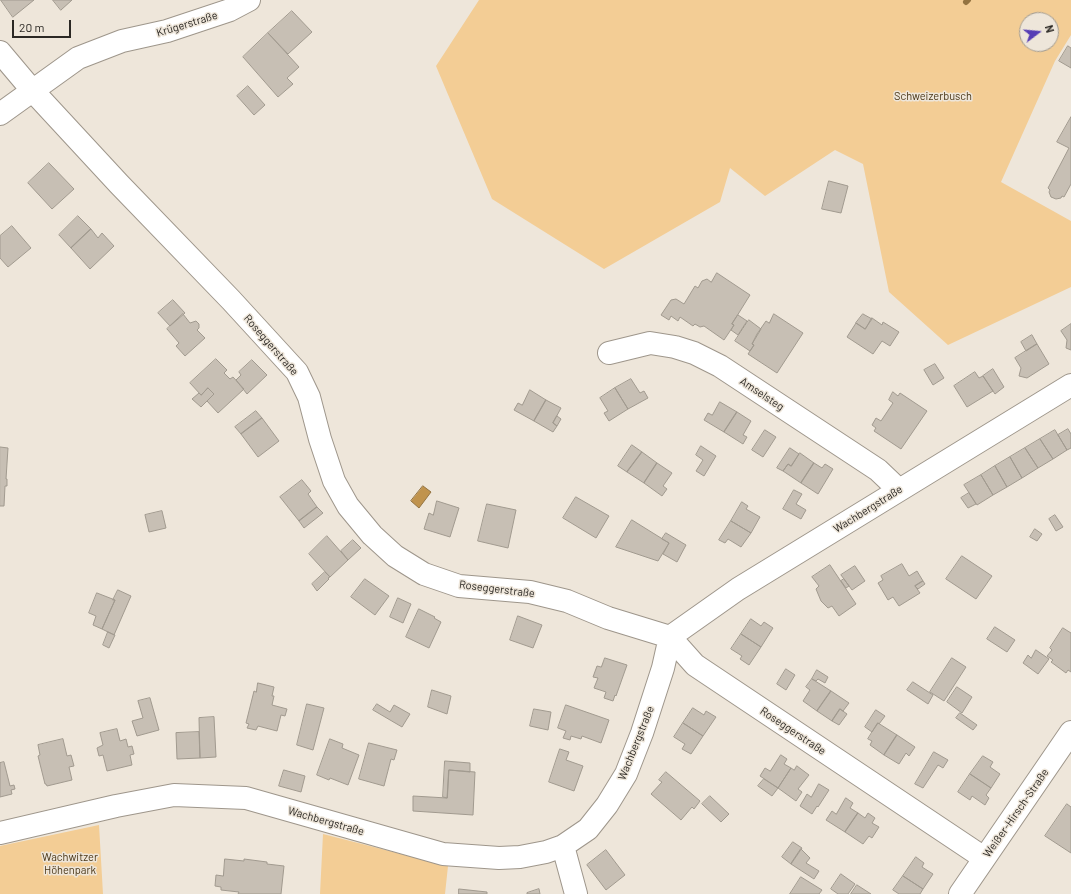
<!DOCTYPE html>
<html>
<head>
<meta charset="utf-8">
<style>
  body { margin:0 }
  #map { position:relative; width:1071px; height:894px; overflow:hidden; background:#eee6da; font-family:Barlow,sans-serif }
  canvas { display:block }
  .north { position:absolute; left:1019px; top:12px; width:40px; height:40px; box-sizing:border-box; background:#eee6da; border:1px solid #a09a91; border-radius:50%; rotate:74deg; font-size:11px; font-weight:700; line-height:16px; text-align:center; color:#2b2824 }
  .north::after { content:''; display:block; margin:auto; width:14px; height:18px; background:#563db5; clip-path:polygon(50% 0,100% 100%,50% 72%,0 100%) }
  .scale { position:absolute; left:12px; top:20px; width:59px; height:18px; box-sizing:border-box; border:2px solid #2b2824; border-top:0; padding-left:5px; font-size:12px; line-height:14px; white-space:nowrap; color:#2b2824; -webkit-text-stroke:3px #eee6da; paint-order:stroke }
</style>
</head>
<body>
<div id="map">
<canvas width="1071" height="894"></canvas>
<div class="north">N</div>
<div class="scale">20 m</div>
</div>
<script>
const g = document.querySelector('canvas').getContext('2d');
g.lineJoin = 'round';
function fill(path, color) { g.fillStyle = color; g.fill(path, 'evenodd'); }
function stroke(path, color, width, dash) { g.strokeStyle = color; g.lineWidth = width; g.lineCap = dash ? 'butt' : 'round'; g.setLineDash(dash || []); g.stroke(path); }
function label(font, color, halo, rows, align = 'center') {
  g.font = font + ' Barlow,sans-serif'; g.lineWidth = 3; g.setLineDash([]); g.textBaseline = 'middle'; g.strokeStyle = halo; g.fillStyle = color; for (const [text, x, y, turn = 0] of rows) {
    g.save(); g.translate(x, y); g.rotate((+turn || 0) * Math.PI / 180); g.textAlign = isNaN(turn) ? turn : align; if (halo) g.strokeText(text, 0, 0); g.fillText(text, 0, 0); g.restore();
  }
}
fill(new Path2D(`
  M479 0H1071V35L1055 61 1001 182 1071 221V287L948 345 889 292 863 164 835 150 765 196 730 168 720 202 604 269 492 199 436 66ZM1027 20H1051V44H1027Z
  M99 825 103 894H0V846Z
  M323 834 448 866 445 894H320Z`), '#f3cd95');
const water = new Path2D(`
  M423 486 431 492 419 508 411 501Z`);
fill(water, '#c0934d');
stroke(water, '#937341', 1);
stroke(new Path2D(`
  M966 2 968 0`), '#937341', 6);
const building = new Path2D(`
  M1 0H34L13 17Z
  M53 0H72L61 10Z
  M292 11 312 32 288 54 268 33Z
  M268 33 299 67 287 78 293 84 278 97 243 57Z
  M1068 46 1071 48V68L1059 61Z
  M248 86 265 105 254 115 237 96Z
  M1071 117V184L1064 197 1062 196 1061 198 1056 199 1051 197 1049 192 1050 190 1048 188 1069 148 1057 142Z
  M49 163 74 189 52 209 28 183Z
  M829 181 848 186 841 213 822 209Z
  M78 216 91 229 71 248 59 235Z
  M12 226 31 248 8 267 0 258V236Z
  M91 229 98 238 102 233 114 246 90 269 71 248Z
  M717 273 750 295 732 324 734 325 724 340 704 326 700 327 695 324 693 326 680 317 678 321 671 316 669 320 661 315 671 300 676 299 684 304 695 286 698 288 702 281 707 279 711 282Z
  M173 300 185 313 170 326 158 313Z
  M183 314 190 323 196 321 199 324V328L197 330 205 338 185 356 176 346 179 343 167 329Z
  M774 314 803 333 777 373 748 354 754 345 752 344 757 334 766 321 769 323Z
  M863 314 872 319 865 329 856 323Z
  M738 315 747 321 738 335 731 330 734 325 732 324Z
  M872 318 882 325 883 322 899 332 890 346 882 341 873 354 847 337 856 323 865 329Z
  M749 320 761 329 752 344 754 345 750 351 735 341Z
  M1071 324V350L1066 348 1067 340 1061 331Z
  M1032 335 1037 344 1026 351 1021 342Z
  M1037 344 1049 364 1027 378 1019 376 1021 368 1015 358Z
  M216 359 227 370 224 373 230 379 233 377 244 389 218 413 207 401 214 394 208 388 201 395 190 383Z
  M252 360 267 375 247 394 236 380 241 375 239 372Z
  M935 364 944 378 933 385 924 370Z
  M993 369 1004 387 995 394 983 376Z
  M975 372 979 378 983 376 993 391 967 407 954 386Z
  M631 379 640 393 644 391 648 398 628 409 615 388Z
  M208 388 214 394 201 407 192 399 199 393 201 395Z
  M615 388 628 409 609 421 604 413 608 411 600 398Z
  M530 390 546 400 534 421 514 410 518 403 522 405Z
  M893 392 898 396 900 393 927 411 901 449 874 431 876 428 872 425 876 418 881 421 893 403 889 400Z
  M546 400 561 408 553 423 557 426 553 432 534 421Z
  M720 402 737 412 724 432 704 420 708 413 712 415Z
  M256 411 262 418 241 434 235 427Z
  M737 412 751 421 743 435 747 437 743 444 724 432Z
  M557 416 561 419 557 426 553 423Z
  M262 418 279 441 258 457 241 434Z
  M1068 429 1071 434V448L1067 450 1058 435Z
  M765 430 776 437 763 457 752 450Z
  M1055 430 1067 450 1053 459 1040 439Z
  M1040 439 1053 459 1038 468 1025 448Z
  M632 445 642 452 627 472 618 466Z
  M701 446 716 456 704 476 696 471 703 460 696 455Z
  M0 447 8 448 6 479H7V486H5L4 506H0Z
  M790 448 799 454 791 466 788 464 783 471 777 468Z
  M1025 448 1038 468 1022 478 1010 457Z
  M642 452 657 463 644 483 627 472Z
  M800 453 814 463 801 483 783 471 788 464 791 466Z
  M1010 457 1022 478 1007 487 995 466Z
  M657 463 672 473 663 486 667 489 662 496 644 483Z
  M814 463 822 468 825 464 833 469 818 494 801 483Z
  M995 466 1007 487 993 495 981 475Z
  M981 475 993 495 977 505 964 485Z
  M302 480 311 491 308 494 317 507 299 521 280 497Z
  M794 490 802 494 796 504 806 510 801 519 783 509Z
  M969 493 976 504 968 508 961 498Z
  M576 497 609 516 596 538 563 518Z
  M437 501 459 508 450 537 424 529 429 513 433 515Z
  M742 502 748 506 746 509 760 517 751 533 731 521Z
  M487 504 516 510 508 548 478 541Z
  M317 507 323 513 304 528 299 521Z
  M162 511 166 528 149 532 145 515Z
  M1055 515 1063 527 1056 531 1049 519Z
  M632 520 669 543 658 561 616 547Z
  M731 521 751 533 741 547 728 539 725 543 719 540Z
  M1035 529 1042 534 1037 541 1030 537Z
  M666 533 686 545 677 562 663 554 669 543 662 539Z
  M327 536 348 560 330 577 309 554Z
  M353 540 361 548 348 560 341 551Z
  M962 556 992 576 976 599 946 579Z
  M902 564 909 576 917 571 923 581 915 586 920 593 899 606 893 597 888 600 878 583 883 580 881 576Z
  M830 565 856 604 839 616 832 606 828 608 821 601 816 589 819 586 812 577Z
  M855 566 865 581 852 590 841 575Z
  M325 572 330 577 328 578 329 579 317 591 312 584Z
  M365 579 389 596 375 615 351 597Z
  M844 579 849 586 846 588 841 581Z
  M923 581 925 584 918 589 915 586Z
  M118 590 131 596 114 635 102 629 115 600H113Z
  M97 593 115 600 102 629 93 625 96 616 89 613Z
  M398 598 411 604 403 623 390 617Z
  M419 609 435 617 434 618 441 622 429 648 406 637Z
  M518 616 542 625 533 648 510 640Z
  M751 619 761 626 764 622 773 628 761 647 741 634Z
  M995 627 1015 640 1007 652 987 639Z
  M1063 628 1071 633V672L1068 670 1066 673 1051 662 1053 660 1047 656 1052 650 1050 648Z
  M108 632 115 635 109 648 103 645Z
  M741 634 761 647 749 665 740 659 742 656 731 649Z
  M1036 650 1049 659 1038 674 1023 663 1028 655 1031 658Z
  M605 658 627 665 616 696 615 695 613 701 604 698 606 692 594 688 598 678 593 677 597 666 601 667Z
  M952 658 966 667 944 701 930 692Z
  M786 669 795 675 786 690 777 684Z
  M817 670 828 677 825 683 818 679 816 681 812 679Z
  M812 679 831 691 817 711 803 701 810 690 806 687Z
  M913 682 933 695 928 704 907 690Z
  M258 683 274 687 272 696H274L272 705 287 709 285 716 281 715 277 731 258 726 256 730 247 728 249 724 246 723 254 691 256 692Z
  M957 687 972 697 962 713 947 702Z
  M432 690 451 696 447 714 428 707Z
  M831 691 849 703 843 711 840 709 832 721 817 711Z
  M150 698 159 730 137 736 132 721 143 718 138 701Z
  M307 704 324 708 313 750 297 745Z
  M377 704 390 712 394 705 410 714 402 727 373 710Z
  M566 705 609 720 601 743 582 736 581 739 571 736 570 740 563 738 566 731 558 728Z
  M693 708 704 715 706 711 716 717 703 736 683 723Z
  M534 709 551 712 548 730 530 726Z
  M840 709 847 714 839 725 832 721Z
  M876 710 885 716 879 724 878 723 872 732 865 727Z
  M960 713 977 725 973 730 956 718Z
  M214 717 216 757 200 758 199 718Z
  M683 723 703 736 691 754 682 749 685 744 674 737Z
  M878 723 897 735 884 755 870 745 872 741 868 739Z
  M117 729 120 741 126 739 128 747 132 746 134 754 130 755 132 765 107 771 103 755 99 756 97 748 103 745 100 733Z
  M199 732 200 758 177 759 176 733Z
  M897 735 915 747 909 756 906 753 899 764 884 755Z
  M63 739 67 756 71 755 74 766 69 767 72 780 47 786 46 784H45L38 756 40 755 38 745Z
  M330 739 343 744 342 748 359 755 348 785 330 778 329 780 317 775Z
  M369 743 397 750 394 760 391 759 384 786 359 779Z
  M560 749 569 752 566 760 583 766 574 791 549 782Z
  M934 752 948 760 943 768 938 765 923 788 915 784Z
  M781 755 787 759 784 764 791 768 778 788 760 776 765 768 770 771Z
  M983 756 993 762 990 767 1000 774 991 788 970 774Z
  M445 761 470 763V772L449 770 447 798 443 797Z
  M4 762 10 786 14 785 15 789 11 790 12 794 0 797V763Z
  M797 766 809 775 798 789 802 792 796 801 778 788 791 768 794 770Z
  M284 770 305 776 301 792 279 786Z
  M449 770 475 772 473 815 413 811V796L447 798Z
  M666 772 700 801 694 809 692 807 681 820 651 794 662 782 659 780Z
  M970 774 991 788 986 795 989 798 985 805 972 796 970 800 958 792Z
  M764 779 778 788 772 796 758 786Z
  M819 784 829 790 818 807 817 806 812 814 800 806 807 794 811 797Z
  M710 796 729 814 721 822 702 804Z
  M846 798 853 803 850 808 858 813 845 832 826 820 832 811 836 814Z
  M1067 804 1071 807V853L1045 836Z
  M858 813 865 818 868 813 875 818 872 823 879 827 872 838 869 836 863 844 845 832Z
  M793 842 802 848 791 864 782 857Z
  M801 849 810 858 806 863 819 871 814 879 791 864Z
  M606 850 625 875 606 890 587 865Z
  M916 857 924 863 922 867 933 874 923 889 903 876Z
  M225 859 244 861V859L267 862V864L284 866 281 894H238L239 892 221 890V887L215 886 216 875 223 876Z
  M841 874 855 884 848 894H838L831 889Z
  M903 876 923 889 920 894H899L893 890Z
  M801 877 822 890 819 894H790Z
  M857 885 871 894H851Z
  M459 889 487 892V894H459Z
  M539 889 540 894H527V893Z`);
fill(building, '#c7bfb4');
stroke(building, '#a19a8f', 1);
const minor = new Path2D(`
  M0 52 32 90 119 184 231 300 297 372 309 397 320 439 334 481 348 506 372 535 395 556 424 574 459 586 530 592 567 601 608 618 670 637 695 665 984 858
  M0 114 78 58 122 41 167 31 230 10 249 0
  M609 353 650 343 675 347 694 353 720 366 878 470 899 490
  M0 833 116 806 174 795 246 798 443 854 499 858 520 857 546 852 563 846 588 829 607 805 626 774 642 733 663 668 670 637 738 589 1071 385
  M563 846 576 894
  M960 894 1071 732`);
stroke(minor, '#9e968b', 24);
stroke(minor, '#fff', 22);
label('11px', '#2b2824', '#eee6da', [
  ["Krügerstraße",187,24,-17],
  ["Roseggerstraße",271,345,49],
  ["Amselsteg",762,394,34],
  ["Wachbergstraße",868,509,-32],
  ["Roseggerstraße",497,589,7],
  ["Roseggerstraße",793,731,34],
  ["Wachbergstraße",636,743,-68],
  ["Weißer-Hirsch-Straße",1016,813,-55],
  ["Wachbergstraße",326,821,16]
]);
label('11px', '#483516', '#eee6da', [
  ["Schweizerbusch",933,96],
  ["Wachwitzer",70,857],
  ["Höhenpark",70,870]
]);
</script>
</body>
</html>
